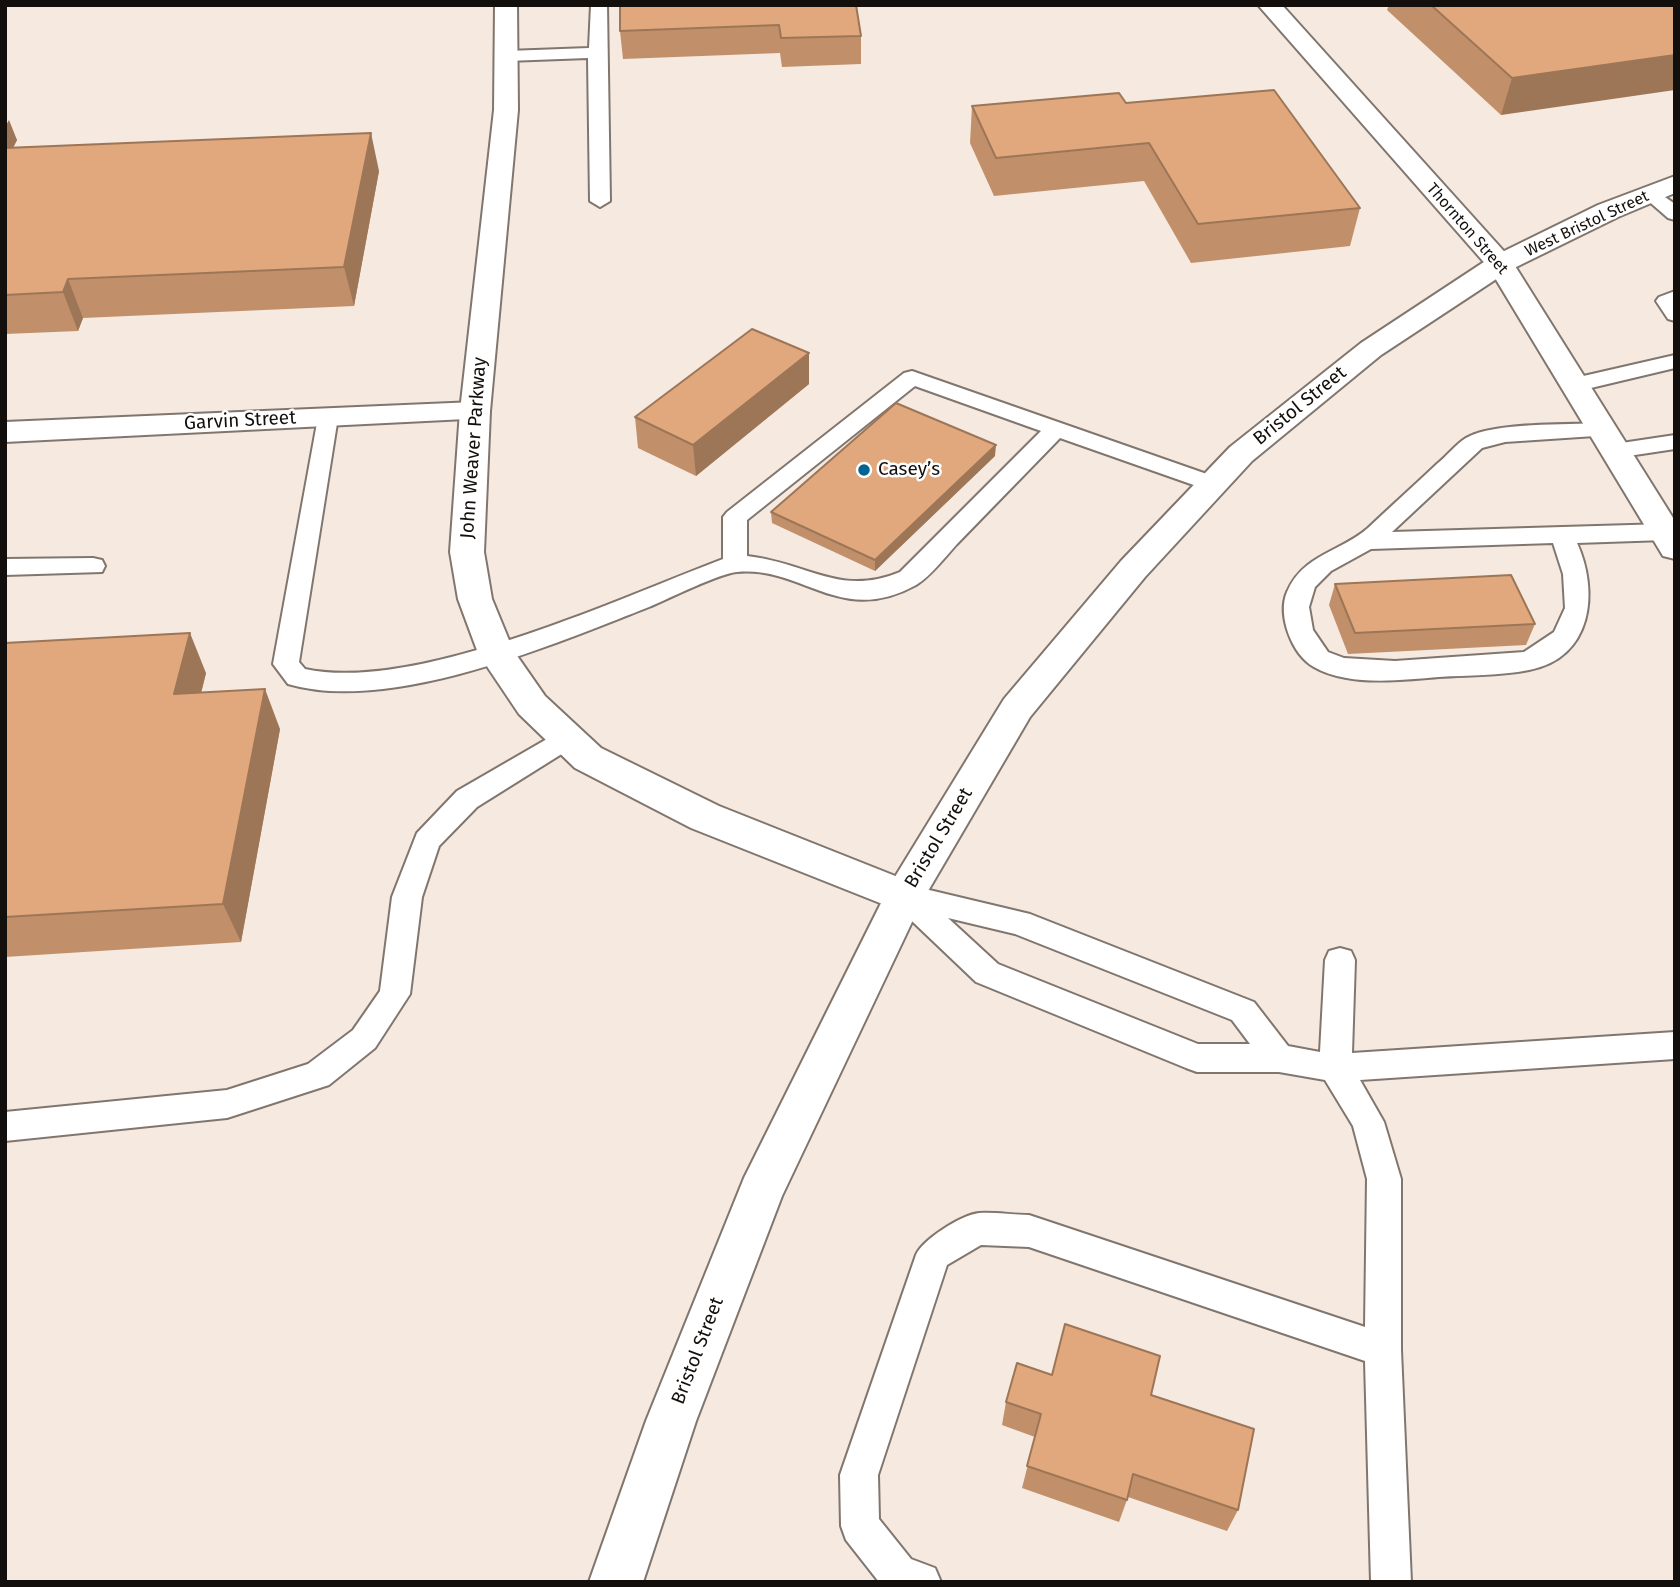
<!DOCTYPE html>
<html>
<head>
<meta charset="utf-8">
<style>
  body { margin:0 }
  #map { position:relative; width:1680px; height:1587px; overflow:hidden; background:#f5e9e0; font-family:"Fira Sans",sans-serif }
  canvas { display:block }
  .frame { position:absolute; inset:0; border:7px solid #130f0c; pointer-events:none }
</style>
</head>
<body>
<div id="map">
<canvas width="1680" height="1587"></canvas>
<div class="frame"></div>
</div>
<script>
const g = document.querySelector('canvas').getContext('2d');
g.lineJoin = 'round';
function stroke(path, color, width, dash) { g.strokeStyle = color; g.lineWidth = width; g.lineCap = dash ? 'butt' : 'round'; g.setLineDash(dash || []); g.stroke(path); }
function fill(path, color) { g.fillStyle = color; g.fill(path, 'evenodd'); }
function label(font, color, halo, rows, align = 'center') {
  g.font = font + ' "Fira Sans",sans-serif'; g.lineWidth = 5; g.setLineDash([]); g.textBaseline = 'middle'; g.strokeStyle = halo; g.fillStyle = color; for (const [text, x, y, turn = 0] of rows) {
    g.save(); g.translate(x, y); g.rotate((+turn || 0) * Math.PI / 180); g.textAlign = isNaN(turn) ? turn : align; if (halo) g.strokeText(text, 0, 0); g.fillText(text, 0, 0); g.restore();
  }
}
const service = new Path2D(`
  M591 5H607L610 201 600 207 590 201 588 58 507 61 498 56 507 51 589 48Z
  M1652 188 1675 204V220L1668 218 1645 198 1642 194 1645 190Z
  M1675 291V321L1668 319 1656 301 1659 297Z
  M1675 355V368L1574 392 1563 385 1566 380Z
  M912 371 1221 479 1225 484 1221 489H1205L1060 438C1026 473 991 509 957 544 945 557 931 576 916 585 840 627 804 566 737 572 720 573 668 599 649 607 552 645 390 714 288 684L273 664 319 412 327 410 338 417 299 662 305 669C416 693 617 599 723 559V517L727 512 904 373ZM915 386 1041 431 900 572C839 597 809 563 747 556V520Z
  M1602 423 1610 425 1613 430 1610 435 1505 442 1482 448 1392 532 1665 524 1674 526V538L1665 540 1577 543C1599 591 1593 658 1529 670 1500 676 1469 675 1439 677 1401 680 1349 687 1314 667 1292 655 1277 615 1287 592 1303 554 1341 552 1368 528 1391 506 1415 485 1438 463 1447 456 1456 444 1466 438 1494 422 1567 425 1602 423ZM1553 543 1563 574 1565 608 1554 632 1524 652 1395 661 1344 658 1328 652 1313 630 1309 607 1315 587 1331 571 1371 549Z
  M1675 435V449L1615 458 1607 456 1603 451 1607 446 1615 444Z
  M93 558 102 560 105 566 102 572 5 575V559Z
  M566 728 576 731 580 738 576 745 477 807 439 846 422 897 410 994 375 1048 329 1085 227 1118 5 1141V1112L227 1090 308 1064 353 1030 380 991 392 897 417 833 457 791Z
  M904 884 1030 914 1254 1002 1288 1046 1320 1052 1325 960 1329 951 1340 948 1351 951 1355 960 1352 1053 1675 1032V1059L1360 1080 1384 1122 1401 1179V1350L1411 1582H1371L1365 1361 1029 1247 981 1245 947 1265 878 1475 879 1519 911 1559 935 1568 941 1582H879L846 1540 841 1526 840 1475 916 1255C922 1240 961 1215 979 1213 995 1212 1013 1215 1029 1215L1365 1327 1367 1179 1353 1126 1325 1080 1279 1072H1197L1186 1068 976 982 894 904 889 896 894 888ZM948 918 1015 934 1232 1020 1250 1044H1198L998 964Z`);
const minor = new Path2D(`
  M1258 5H1282L1510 258 1675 521V559L1663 556 1489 268Z
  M475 402 486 404 490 411 486 418 5 442V422Z`);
const secondary = new Path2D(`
  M495 5H517L518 110 490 411 484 552 492 599 513 650 545 696 601 748 719 806 918 885 924 896 918 907 904 912 890 907 691 828 575 768 519 714 478 653 458 599 450 552 460 411 494 110Z`);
const primary = new Path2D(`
  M1675 176V193L1618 217 1510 270 1381 355 1252 461 1145 577 1030 717 921 903 782 1196 696 1421 643 1582H589L646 1421 744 1178 890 885 1004 699 1121 561 1230 447 1361 343 1490 258 1598 205Z`);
stroke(service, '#81766e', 4);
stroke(minor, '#81766e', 4);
stroke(secondary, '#81766e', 4);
stroke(primary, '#81766e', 4);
fill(service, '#fff');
fill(minor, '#fff');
fill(secondary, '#fff');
fill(primary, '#fff');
fill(new Path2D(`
  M620 5 861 36V64L782 67 780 53 623 59 620 31Z
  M1389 5H1675L1501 115 1387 10Z
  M1126 103 1360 208 1350 246 1191 263 1144 181 994 196 970 143 972 106Z
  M5 120 17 140 13 148 379 171 354 306 83 318 78 331 5 334Z
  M809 353V384L696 476 638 448 635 417Z
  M995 456 875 571 772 523 771 512Z
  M1335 584 1535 624 1526 645 1348 654 1329 605Z
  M5 643 206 673 201 693 280 729 241 942 5 957Z
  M1052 1375 1151 1395 1238 1510 1227 1531 1128 1497 1119 1522 1022 1488 1035 1437 1002 1425 1006 1402Z`), '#c1906b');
fill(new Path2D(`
  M1675 55V90L1501 115 1512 78Z
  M9 120 17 140 5 163V127Z
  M371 133 379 171 354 306 344 267Z
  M68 279 83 318 78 331 63 292Z
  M809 353V384L696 476 693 445Z
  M996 445 995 456 875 571V560Z
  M190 633 206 673 191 734 174 694Z
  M265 689 280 729 241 942 223 904Z`), '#9d7657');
const building = new Path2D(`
  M620 5H856L861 36 781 38 779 25 620 31Z
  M1431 5H1675V55L1512 78Z
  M1274 90 1360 208 1198 224 1149 143 996 158 972 106 1119 93 1126 103Z
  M371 133 344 267 68 279 63 292 5 295V148Z
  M752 329 809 353 693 445 635 417Z
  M896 403 996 445 875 560 771 512Z
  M1511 575 1535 624 1355 633 1335 584Z
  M190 633 174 694 265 689 223 904 5 917V643Z
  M1065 1324 1160 1356 1151 1395 1254 1429 1238 1510 1133 1474 1127 1500 1027 1466 1041 1414 1006 1402 1017 1363 1052 1375Z`);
fill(building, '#e0a87c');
stroke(building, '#9d7657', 2);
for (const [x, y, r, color] of [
  [864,470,7,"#006493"]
]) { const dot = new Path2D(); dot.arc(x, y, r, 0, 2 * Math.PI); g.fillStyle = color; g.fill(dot); stroke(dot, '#fff', 2.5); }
label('16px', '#130f0c', '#fff', [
  ["West Bristol Street",1587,224,-25],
  ["Thornton Street",1467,229,49]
]);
label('19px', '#130f0c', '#fff', [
  ["Bristol Street",1300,406,-39],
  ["Garvin Street",240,421,-3],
  ["John Weaver Parkway",474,448,-86],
  ["Bristol Street",939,838,-59],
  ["Bristol Street",698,1351,-69]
]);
label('19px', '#130f0c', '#fff', [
  ["Casey’s",878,470]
], 'left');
</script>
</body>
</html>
